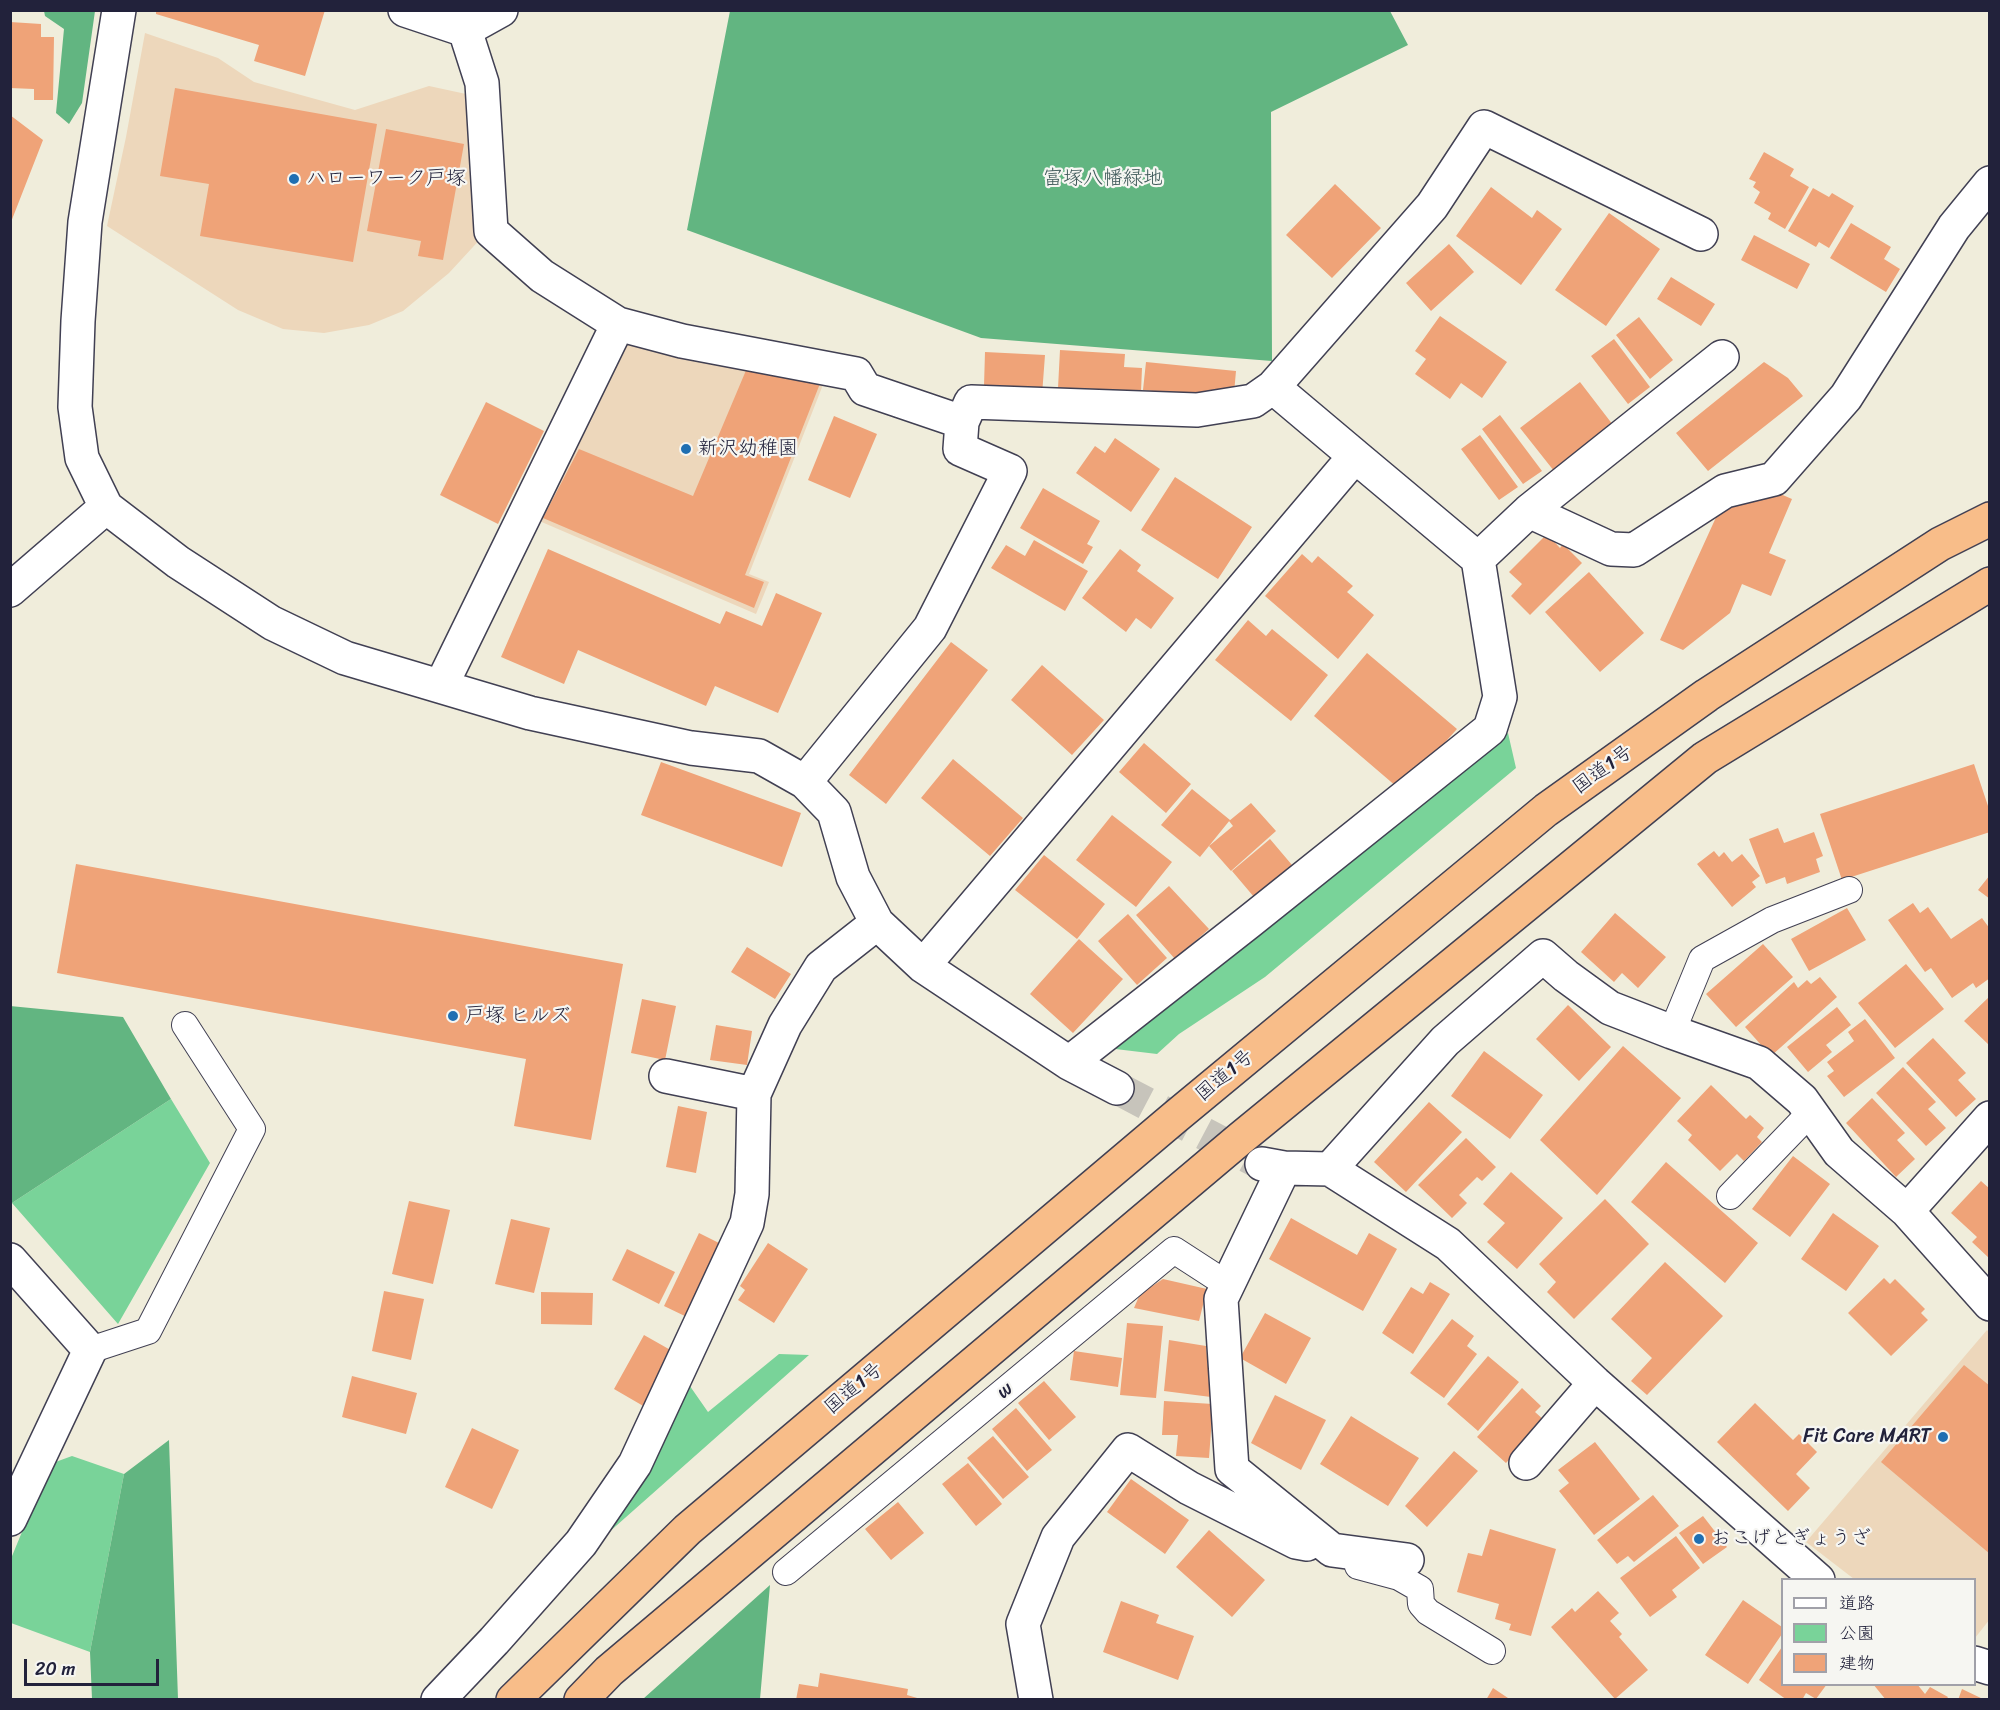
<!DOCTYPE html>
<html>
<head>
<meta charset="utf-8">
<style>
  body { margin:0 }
  #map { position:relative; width:2000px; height:1710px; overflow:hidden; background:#f0eddb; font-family:Sriracha,"Klee One",sans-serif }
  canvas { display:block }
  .frame { position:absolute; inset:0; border:12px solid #22223b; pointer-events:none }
  .legend { position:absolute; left:1781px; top:1578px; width:195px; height:108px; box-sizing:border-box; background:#f6f6f2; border:2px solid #a1a1a9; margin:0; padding:8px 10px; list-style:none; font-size:18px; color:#22223b }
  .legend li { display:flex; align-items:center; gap:12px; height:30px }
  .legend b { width:30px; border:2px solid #a1a1a9 }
  .scale { position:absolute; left:24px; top:1659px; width:135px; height:27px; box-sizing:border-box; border:3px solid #22223b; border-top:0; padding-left:8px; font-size:18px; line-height:21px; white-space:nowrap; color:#22223b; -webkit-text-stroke:4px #f6f6f2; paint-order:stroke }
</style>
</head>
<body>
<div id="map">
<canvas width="2000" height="1710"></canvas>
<div class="frame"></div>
<ul class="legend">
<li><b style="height:8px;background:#fff"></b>道路</li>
<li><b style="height:16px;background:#79d399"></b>公園</li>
<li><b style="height:16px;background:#efa378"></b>建物</li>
</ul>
<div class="scale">20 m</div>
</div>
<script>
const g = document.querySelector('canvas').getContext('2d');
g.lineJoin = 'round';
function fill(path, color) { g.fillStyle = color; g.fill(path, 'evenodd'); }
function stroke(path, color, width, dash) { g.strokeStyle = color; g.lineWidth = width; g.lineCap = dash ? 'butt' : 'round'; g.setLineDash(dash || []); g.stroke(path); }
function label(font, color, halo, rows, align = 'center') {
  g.font = font + ' Sriracha,"Klee One",sans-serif'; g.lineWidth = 4.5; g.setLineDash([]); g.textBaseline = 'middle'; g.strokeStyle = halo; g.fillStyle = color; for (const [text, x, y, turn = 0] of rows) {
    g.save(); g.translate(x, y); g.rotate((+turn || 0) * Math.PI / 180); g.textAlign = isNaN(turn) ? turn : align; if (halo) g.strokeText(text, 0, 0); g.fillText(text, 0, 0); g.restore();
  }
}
fill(new Path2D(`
  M145 33 218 58 254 82 355 110 429 86 466 94 474 221 484 235 449 273 403 311 369 325 324 333 283 329 238 310 107 226 126 137Z
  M630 337 826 377 749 574 769 582 756 614 537 520Z
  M1987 1330 1990 1333V1619L1975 1638 1974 1580 1854 1579 1806 1542Z`), '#edd7bb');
fill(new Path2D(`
  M1508 733 1516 768 1265 977 1179 1034 1157 1054 1107 1048Z
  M171 1099 210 1163 118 1324 12 1203Z
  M779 1354 809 1355 599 1541 685 1379 708 1412Z
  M72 1456 124 1474 90 1652 11 1623 10 1561 50 1464Z`), '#79d399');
fill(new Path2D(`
  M44 11H95L82 103 69 124 56 113 64 29 45 16Z
  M730 11H1390L1408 45 1271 112 1272 361 981 338 687 230Z
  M10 1006 123 1017 171 1099 12 1203Z
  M169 1440 178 1699H92L90 1652 124 1474Z
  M770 1585 760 1699H643Z`), '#62b581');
fill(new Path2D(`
  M156 10H325L305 76 254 61 259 45 156 14Z
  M10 22 41 24V37H54L53 100H34V89L10 88Z
  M175 88 377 124 353 262 200 236 209 184 160 176Z
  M10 115 43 140 11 222H10Z
  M386 129 464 144 443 260 418 256 421 241 367 231Z
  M1764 152 1794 169 1790 176 1809 187 1785 229 1768 219 1771 213 1754 203 1760 192 1753 187 1756 182 1749 179Z
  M1335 184 1381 228 1332 278 1286 235Z
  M1491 187 1532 218 1537 210 1562 229 1521 285 1456 236Z
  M1813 188 1829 197 1832 193 1854 206 1829 248 1819 242 1816 247 1788 231Z
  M1609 213 1660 249 1606 326 1555 290Z
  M1851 223 1891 247 1884 259 1900 269 1886 292 1830 258Z
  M1754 235 1810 264 1797 289 1741 260Z
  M1449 244 1474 272 1431 311 1406 283Z
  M1671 277 1715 304 1701 326 1657 299Z
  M1440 316 1507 362 1482 398 1461 383 1450 399 1415 374 1426 359 1415 351Z
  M1639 317 1673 360 1650 379 1616 335Z
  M1614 339 1650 387 1628 404 1591 356Z
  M1060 350 1125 354 1124 367 1142 368 1141 392 1058 388Z
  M985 352 1045 355 1042 395 1004 392 1005 387 984 386Z
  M1146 362 1236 371 1234 393 1212 391 1211 397 1143 390Z
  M1764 362 1788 378 1803 396 1708 471 1676 433Z
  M747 368 821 381 745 575 764 582 754 608 543 518 579 449 693 496Z
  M1580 382 1613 425 1554 471 1520 428Z
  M486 402 544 431 498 524 440 495Z
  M1500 415 1542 471 1523 484 1482 429Z
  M834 416 877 434 850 498 808 480Z
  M1480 435 1518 487 1499 500 1461 449Z
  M1115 438 1160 469 1131 512 1076 473 1095 446 1105 453Z
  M1175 477 1252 527 1218 579 1141 530Z
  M1043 488 1100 521 1087 544 1093 547 1083 564 1020 528Z
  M1771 490 1792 499 1769 553 1786 560 1771 596 1742 584 1730 613 1683 650 1660 640 1718 513Z
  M1547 534 1560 548 1563 544 1582 563 1530 615 1511 596 1522 584 1509 572Z
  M1034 540 1088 571 1065 611 991 568 1006 545 1025 556Z
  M548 549 720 624 726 611 762 626 776 593 822 613 778 713 715 686 706 706 578 650 564 684 501 657Z
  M1120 549 1141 565 1137 571 1174 598 1151 629 1136 618 1126 632 1082 598Z
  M1302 554 1312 563 1318 556 1353 586 1347 592 1374 615 1338 659 1265 596Z
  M1589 572 1644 633 1600 672 1545 612Z
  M1248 620 1266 636 1272 629 1328 675 1291 721 1215 660Z
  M951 642 988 670 886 804 849 775Z
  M1367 653 1457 729 1421 769 1397 787 1314 716Z
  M1042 665 1104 720 1072 755 1011 700Z
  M1144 743 1191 784 1166 813 1119 772Z
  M953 759 1023 818 990 856 921 798Z
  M661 762 801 813 782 867 641 815Z
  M1974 764 1990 812V832L1842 880 1820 814Z
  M1192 789 1230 820 1200 857 1161 825Z
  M1251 803 1276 831 1231 871 1209 846 1233 826 1229 821Z
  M1112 815 1172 862 1136 907 1076 860Z
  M1778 828 1784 843 1814 832 1823 856 1816 859 1820 872 1787 884 1785 877 1766 884 1749 839Z
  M1270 839 1292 865 1254 897 1232 871Z
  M1714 851 1719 857 1724 852 1732 862 1742 854 1760 876 1752 882 1756 887 1732 907 1697 864Z
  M1044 855 1105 904 1077 939 1015 890Z
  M76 864 623 964 591 1140 514 1126 526 1059 57 973Z
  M1990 875V899L1978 890Z
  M1169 886 1209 929 1175 959 1136 915Z
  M1913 903 1920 913 1928 907 1951 939 1982 918 1990 929V978L1976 988 1973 983 1952 998 1931 968 1925 972 1888 920Z
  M1847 908 1866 940 1809 971 1791 939Z
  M1615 913 1666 957 1638 988 1622 973 1614 982 1581 952Z
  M1128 914 1167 958 1137 985 1098 941Z
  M1079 939 1123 979 1073 1033 1030 994Z
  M1763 944 1793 977 1736 1027 1706 994Z
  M747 947 791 974 775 999 731 972Z
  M1906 964 1944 1009 1895 1048 1858 1003Z
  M1820 977 1837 997 1771 1056 1745 1027 1794 982 1798 988 1807 980 1811 984Z
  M1988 998 1990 1000V1046L1964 1021Z
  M642 999 676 1006 665 1060 631 1053Z
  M1568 1005 1611 1047 1579 1081 1536 1039Z
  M1837 1007 1851 1025 1826 1045 1832 1052 1808 1072 1787 1047Z
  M1865 1019 1895 1058 1844 1097 1827 1076 1834 1071 1827 1062 1854 1041 1848 1032Z
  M716 1025 752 1031 747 1065 710 1060Z
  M1933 1038 1966 1073 1958 1080 1976 1099 1956 1117 1906 1063Z
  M1623 1046 1681 1098 1597 1195 1540 1140Z
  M1484 1051 1543 1095 1510 1139 1451 1096Z
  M1903 1067 1936 1102 1928 1109 1946 1128 1926 1146 1876 1093Z
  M1711 1085 1746 1119 1750 1115 1764 1128 1757 1137 1762 1142 1744 1161 1737 1154 1720 1171 1688 1140 1692 1135 1677 1121Z
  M1872 1098 1905 1133 1897 1140 1915 1159 1896 1177 1846 1123Z
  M1429 1102 1462 1132 1406 1192 1374 1162Z
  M678 1106 707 1112 696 1173 666 1167Z
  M1466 1138 1496 1167 1482 1181 1477 1177 1459 1195 1467 1203 1452 1218 1418 1185Z
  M1793 1156 1830 1184 1790 1237 1752 1209Z
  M1666 1162 1758 1243 1725 1283 1631 1202Z
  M1511 1172 1563 1218 1517 1269 1487 1242 1505 1223 1483 1204Z
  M1981 1181 1990 1189V1259L1972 1242 1977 1237 1951 1213Z
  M1605 1199 1649 1244 1574 1319 1547 1292 1556 1282 1539 1264Z
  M409 1201 450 1210 433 1284 392 1274Z
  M1833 1213 1879 1246 1846 1291 1801 1259Z
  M1291 1218 1357 1255 1369 1233 1397 1249 1363 1311 1269 1259Z
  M511 1219 550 1228 534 1293 495 1284Z
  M699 1233 727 1247 691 1319 664 1306Z
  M768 1243 808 1269 774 1323 738 1300 745 1290 740 1286Z
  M627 1249 675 1272 659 1304 612 1280Z
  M1665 1262 1723 1316 1647 1395 1631 1381 1652 1358 1611 1319Z
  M1884 1278 1890 1284 1895 1279 1925 1309 1921 1313 1928 1320 1891 1356 1848 1313Z
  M1163 1279 1207 1289 1199 1321 1134 1308 1140 1294Z
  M1430 1282 1450 1294 1413 1354 1382 1333 1411 1287 1423 1294Z
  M384 1291 424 1299 411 1360 372 1351Z
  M541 1292 593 1293 592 1325 541 1324Z
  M1265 1313 1311 1338 1286 1384 1240 1358Z
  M1452 1319 1474 1336 1467 1346 1477 1354 1444 1398 1410 1373Z
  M1127 1323 1163 1326 1156 1398 1120 1395Z
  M644 1335 674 1352 645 1407 614 1389Z
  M1169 1340 1206 1346 1211 1397 1164 1391Z
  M1074 1351 1122 1358 1118 1387 1070 1380Z
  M1488 1356 1519 1382 1478 1431 1447 1404Z
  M1964 1365 1990 1386V1554L1881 1462Z
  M352 1376 417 1393 406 1434 342 1417Z
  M1044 1381 1076 1417 1049 1440 1018 1403Z
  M1522 1388 1541 1406 1535 1412 1545 1421 1506 1463 1477 1437Z
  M1275 1395 1326 1420 1301 1470 1251 1443Z
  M1164 1401 1213 1404 1209 1458 1176 1456 1178 1435H1162Z
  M1755 1403 1793 1440 1799 1434 1817 1452 1796 1474 1810 1488 1788 1511 1717 1442Z
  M1016 1408 1052 1450 1027 1471 992 1429Z
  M1351 1416 1419 1458 1388 1506 1320 1464Z
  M472 1428 519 1450 492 1509 445 1487Z
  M993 1436 1029 1477 1003 1499 967 1458Z
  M1595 1442 1640 1499 1594 1535 1559 1491 1569 1483 1558 1470Z
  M1454 1451 1478 1471 1427 1527 1405 1506Z
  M968 1463 1002 1504 976 1526 942 1484Z
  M1131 1479 1189 1520 1165 1554 1107 1512Z
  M1653 1495 1679 1526 1634 1562 1628 1556 1617 1564 1597 1540Z
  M898 1502 924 1533 891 1560 865 1529Z
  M1703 1516 1727 1547 1703 1564 1679 1533Z
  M1490 1529 1556 1549 1531 1636 1509 1630 1511 1624 1495 1619 1499 1604 1457 1592 1468 1553 1482 1556Z
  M1209 1530 1265 1580 1232 1617 1176 1567Z
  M1676 1536 1700 1568 1672 1590 1677 1597 1650 1617 1620 1578Z
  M1598 1591 1619 1613 1610 1621 1622 1634 1619 1637 1648 1670 1615 1699 1551 1627 1572 1608 1575 1612Z
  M1743 1600 1782 1627V1634L1748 1684 1705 1655Z
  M1121 1601 1159 1615 1156 1623 1194 1636 1178 1680 1103 1652Z
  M1782 1647V1684H1827L1816 1699 1806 1693 1802 1700H1787L1759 1680Z
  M820 1673 908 1689 907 1695 924 1700H796L799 1684 818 1687Z
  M1873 1684H1917L1925 1694 1930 1687 1948 1697 1946 1700H1886Z
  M1493 1688 1511 1700H1486Z
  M1962 1689 1985 1700H1958Z`), '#efa378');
stroke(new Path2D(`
  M1117 1088 1262 1164`), '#c7c4bb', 33, [33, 16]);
const lane = new Path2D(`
  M1672 1032 1702 959 1772 920 1849 890
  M1730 1196 1811 1112
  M90 1350 148 1331 252 1129 185 1025
  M1358 1566 1399 1577 1420 1589 1421 1604 1428 1612 1492 1651
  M786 1572 1174 1250 1228 1285`);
const street = new Path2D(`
  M119 10 85 222 78 321 75 407 82 458 106 507 178 562 272 623 345 658 530 713 691 748 759 756 805 782 834 812 853 877 877 923 923 966 1069 1063 1117 1088
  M405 10 465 30 501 10
  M465 30 482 83 491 231 542 276 618 324 682 341 856 374 865 389 962 422 971 402 1197 410 1253 401 1273 387
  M1355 456 1478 559
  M1529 511 1611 549 1634 550 1725 491 1774 479 1846 397 1954 227 1990 183
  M10 590 106 507
  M441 686 618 324
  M805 782 930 628 1010 471 960 449 962 422
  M923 966 1355 456 1273 387 1432 206 1484 127 1701 234
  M1069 1063 1250 921 1490 729 1500 697 1478 559 1529 511 1722 357
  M666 1076 754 1094
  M1262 1164 1284 1168 1330 1169 1448 1244 1595 1383 1818 1580
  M1284 1168 1221 1299 1232 1469 1332 1550 1407 1560
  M1330 1169 1445 1041 1543 956 1566 976 1610 1008 1672 1032 1759 1063 1802 1100 1839 1152 1907 1211 1990 1304
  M1907 1211 1990 1118
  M10 1260 90 1350 10 1519
  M1526 1463 1595 1383
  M1974 1663 1990 1668
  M438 1700 494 1641 581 1543 635 1464 747 1223 752 1194 754 1094 785 1025 821 967 877 923
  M1036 1700 1023 1624 1058 1537 1128 1450 1189 1488 1296 1542 1307 1544`);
const highway = new Path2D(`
  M513 1700 687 1530 1174 1118 1546 810 1707 695 1940 544 1990 519
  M581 1700 609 1671 1241 1138 1705 758 1990 584`);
stroke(lane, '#414053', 28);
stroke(street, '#414053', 36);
stroke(highway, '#414053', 36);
stroke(lane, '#fff', 26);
stroke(street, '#fff', 33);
stroke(highway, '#f8bd89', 33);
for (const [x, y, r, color] of [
  [294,179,6,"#1f6fb2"],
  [686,449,6,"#1f6fb2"],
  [453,1016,6,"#1f6fb2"],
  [1943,1437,6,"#1f6fb2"],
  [1699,1539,6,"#1f6fb2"]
]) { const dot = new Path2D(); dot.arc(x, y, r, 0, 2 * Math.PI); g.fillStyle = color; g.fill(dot); stroke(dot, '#f6f6f2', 2); }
label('20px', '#22223b', '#f6f6f2', [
  ["ハローワーク戸塚",306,179],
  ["新沢幼稚園",698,449],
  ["戸塚 ヒルズ",465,1016],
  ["Fit Care MART",1931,1437,"right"],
  ["おこげとぎょうざ",1711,1539]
], 'left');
label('20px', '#3c5757', '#f6f6f2', [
  ["富塚八幡緑地",1103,179]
]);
label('20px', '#22223b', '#f6f6f2', [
  ["国道1号",1603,770,-36],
  ["国道1号",1225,1076,-40],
  ["国道1号",854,1389,-40],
  ["w",1005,1391,-40]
]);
</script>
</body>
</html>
